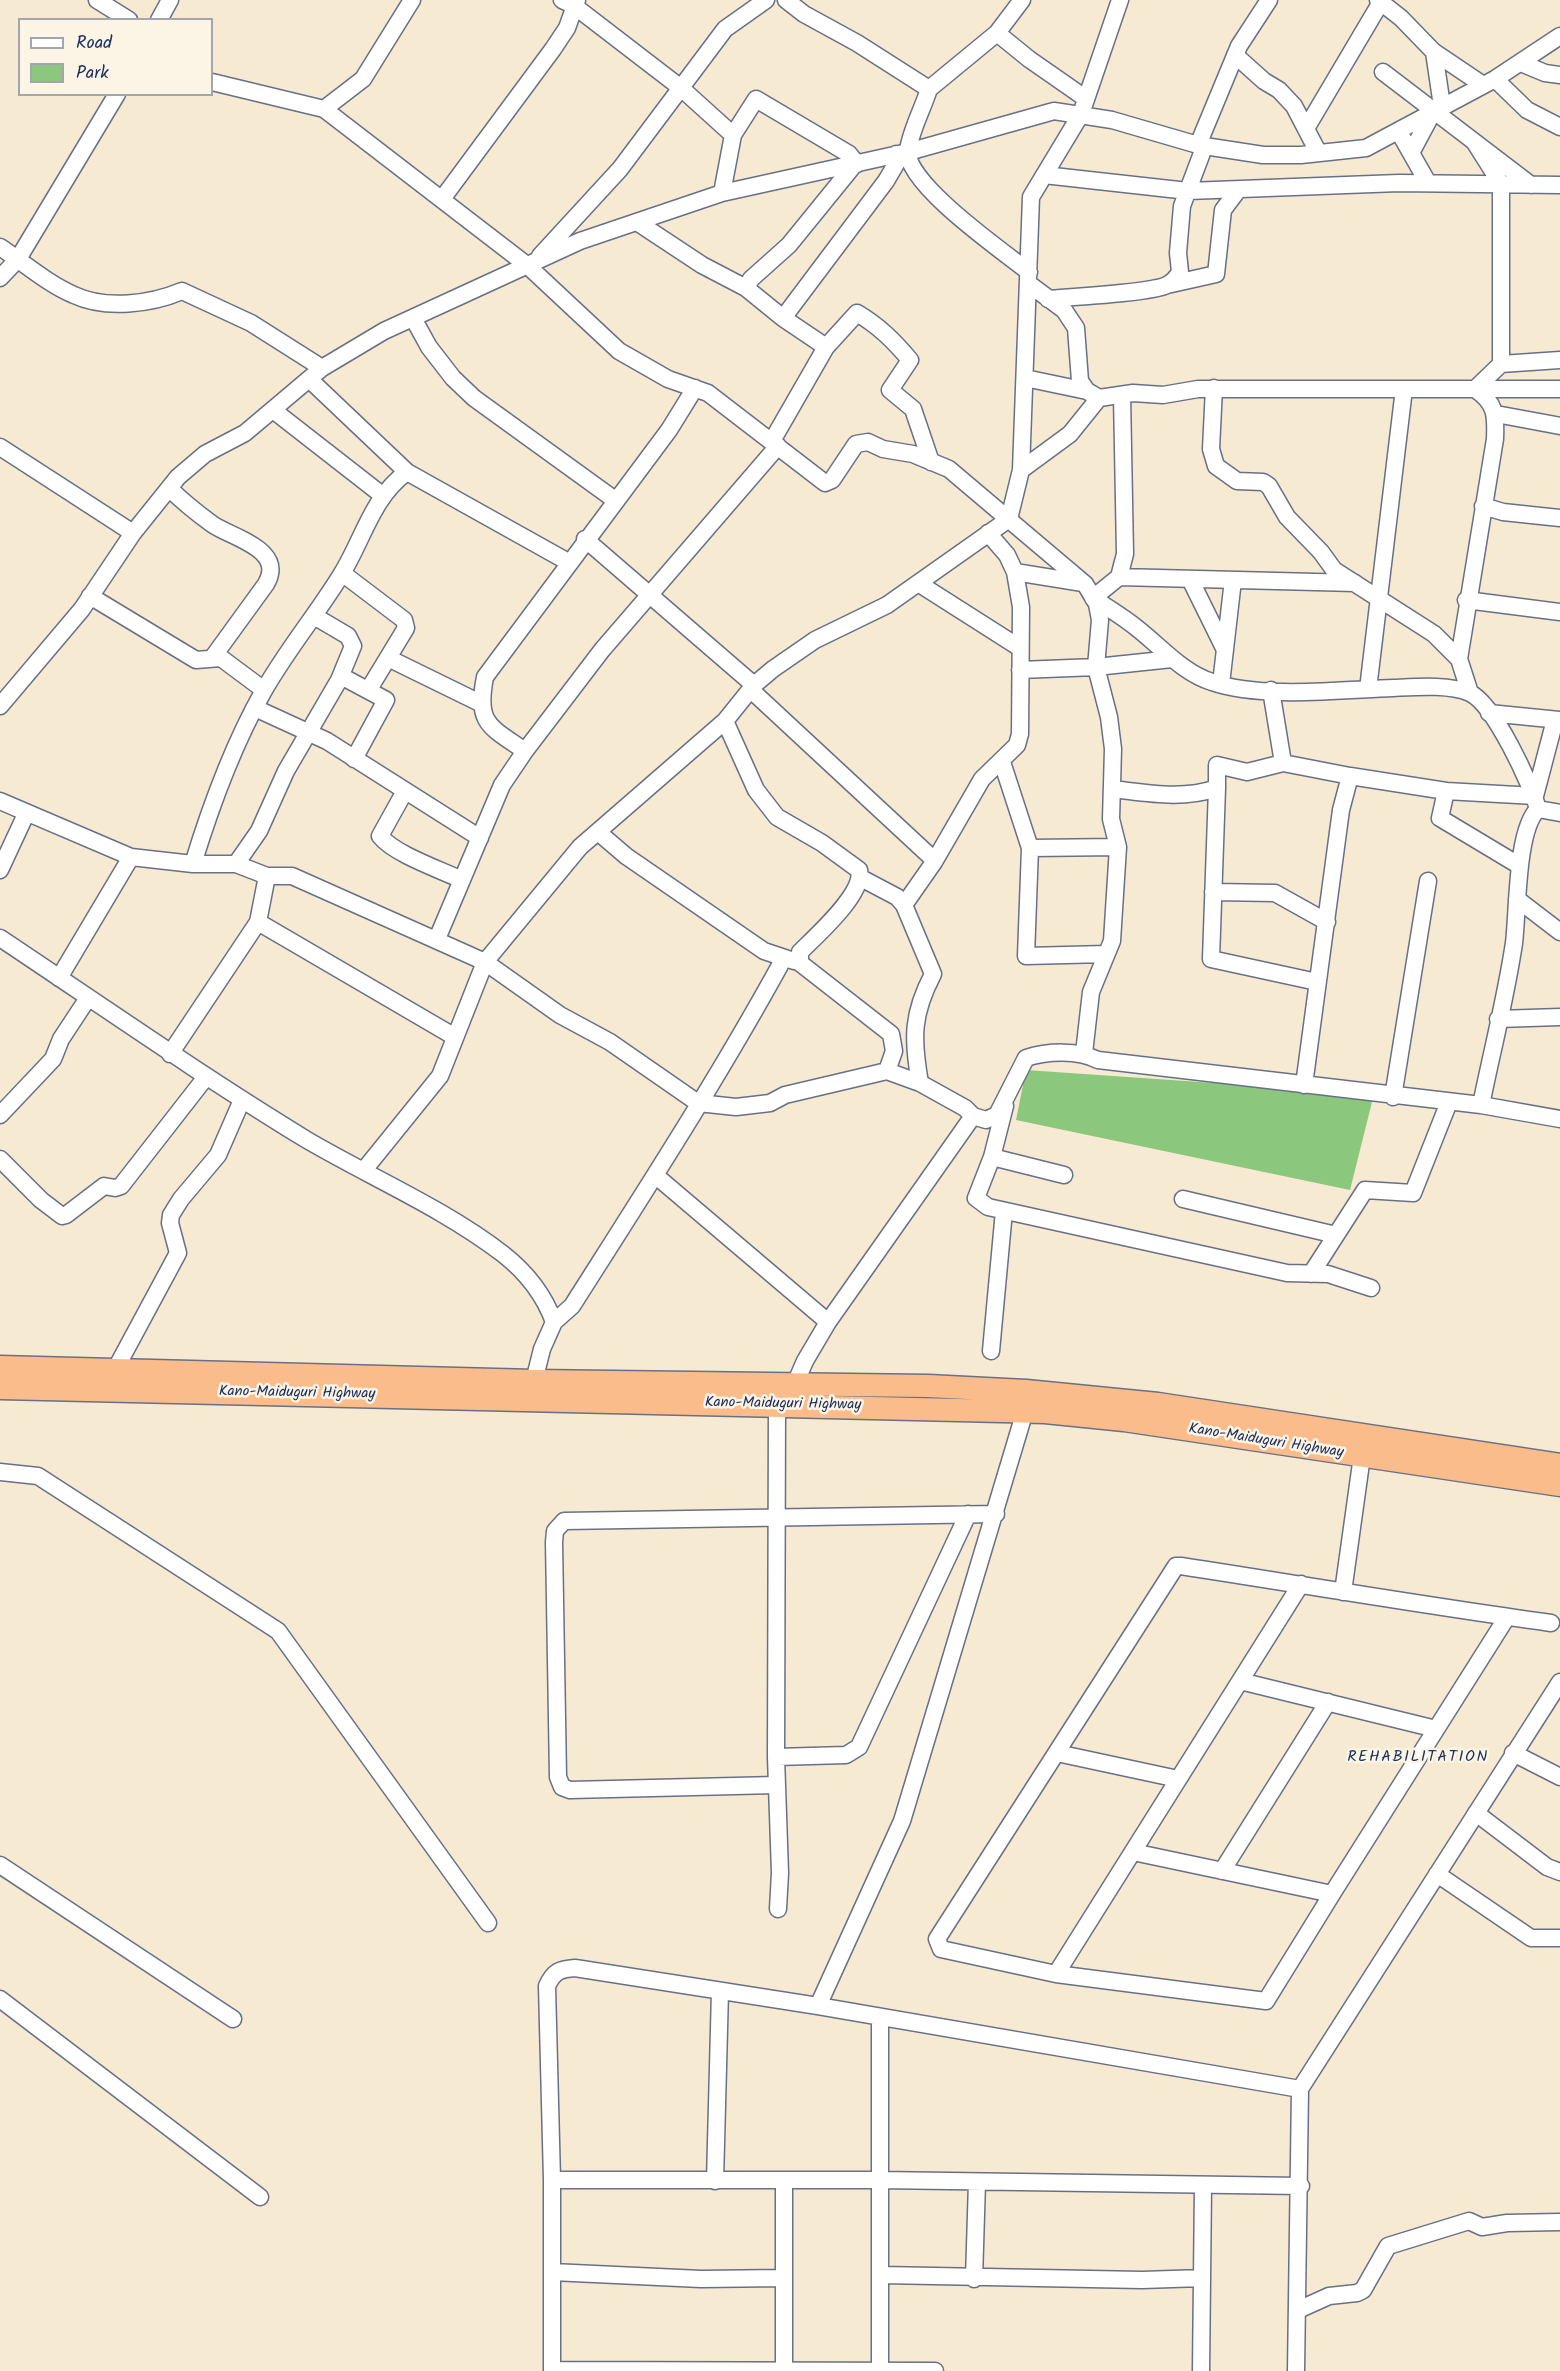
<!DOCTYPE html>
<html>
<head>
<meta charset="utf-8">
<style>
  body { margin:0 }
  #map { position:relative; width:1560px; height:2371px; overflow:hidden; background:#f6ead2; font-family:Kalam,sans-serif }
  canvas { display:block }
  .legend { position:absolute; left:18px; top:18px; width:195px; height:78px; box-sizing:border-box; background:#fcf5e5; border:2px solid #a2a6af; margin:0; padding:8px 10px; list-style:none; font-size:18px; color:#1b2f5e }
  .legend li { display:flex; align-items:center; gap:12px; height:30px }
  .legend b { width:30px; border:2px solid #a2a6af }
</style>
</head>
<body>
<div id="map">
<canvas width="1560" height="2371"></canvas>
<ul class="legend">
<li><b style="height:8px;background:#fff"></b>Road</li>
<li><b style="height:16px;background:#8bc77c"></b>Park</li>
</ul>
</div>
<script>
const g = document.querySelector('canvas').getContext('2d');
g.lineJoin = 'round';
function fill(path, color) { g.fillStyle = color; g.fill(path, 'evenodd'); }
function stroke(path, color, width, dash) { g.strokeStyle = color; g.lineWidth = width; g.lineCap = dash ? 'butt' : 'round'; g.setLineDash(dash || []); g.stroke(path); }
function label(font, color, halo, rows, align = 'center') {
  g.font = font + ' Kalam,sans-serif'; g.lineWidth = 5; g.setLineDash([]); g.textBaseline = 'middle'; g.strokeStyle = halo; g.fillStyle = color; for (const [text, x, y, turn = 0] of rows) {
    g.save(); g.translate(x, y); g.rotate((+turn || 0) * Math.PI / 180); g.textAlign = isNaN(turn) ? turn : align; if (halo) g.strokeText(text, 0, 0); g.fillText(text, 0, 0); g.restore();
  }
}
fill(new Path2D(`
  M1026 1070 1374 1094 1350 1190 1016 1120Z`), '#8bc77c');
const minor = new Path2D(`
  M97 0 129 20
  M562 0 573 5 681 88 733 135 722 193
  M786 0 804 14 857 43 929 89C923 108 911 130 908 150 904 183 1004 252 1029 272
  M1378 0 1401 18 1434 52 1483 85
  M159 20 170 0
  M997 33 1029 59 1085 98
  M1434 52 1442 106
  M1235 55 1264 81 1279 90 1294 106 1318 152
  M1521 63 1545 73 1560 75
  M1383 72 1531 185
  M1495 79 1527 110 1560 127
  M212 82 324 109 528 266 619 351 668 379 708 393 825 483 832 480 856 444 868 442 883 449 913 454 949 469 1085 584 1097 604 1100 620 1096 667 1109 717 1113 749 1111 819 1118 847 1112 941 1091 992 1084 1053
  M929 89 997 33 1022 0
  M324 109 363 79 412 0
  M1307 127 1381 2
  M1399 132 1428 183
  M733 135 756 99 849 154 857 164
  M1475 143 1501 184V364L1475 389
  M1198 145 1239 46 1269 0
  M1411 153 1433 112
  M896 154V164L886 181 783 318 826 347 857 313C879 326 894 341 910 360L890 390 913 409 931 462
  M1044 175 1188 191 1399 183 1560 185
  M442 199 553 49 567 28 577 0
  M637 222 702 265 746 288 751 279 789 245 854 165
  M0 247C24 263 48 284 74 295 106 310 151 304 182 291L251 323 322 368
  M540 256 620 169 725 29 766 0
  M0 278 18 259 117 94
  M1029 284 1064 310 1076 328 1080 381 1087 391 1099 398 1133 393 1163 395 1198 389H1475C1496 403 1496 415 1495 439L1459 659 1470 693
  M1167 285 1216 274 1223 210 1238 190
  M746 288 783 318
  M1048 299C1070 297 1151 293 1167 285 1173 282 1177 277 1180 272L1178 253 1182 206 1205 145
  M413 318 429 347 453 378 474 398 615 500
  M1501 364 1560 360
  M1025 378 1087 391
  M309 379 407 472
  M1214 388 1211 449 1216 466 1237 481 1263 482 1269 486 1287 517 1321 552 1334 570 1434 634 1459 659
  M1475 389H1560
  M1122 395 1125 554 1119 577 1093 598C1108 608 1124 617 1138 629 1161 647 1183 673 1212 682 1261 699 1341 690 1393 688 1415 687 1449 684 1470 693 1494 704 1531 784 1538 809
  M273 410 382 495
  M1496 414 1560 426
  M772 441 826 347
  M0 447 133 533
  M1021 470 1070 434 1099 398
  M169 488C182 501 197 513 212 524 232 538 286 549 266 584L213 657
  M1483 506 1503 512 1560 518
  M585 539 754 685
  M1015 572 1083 583
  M342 573 404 620 406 628 369 689
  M1119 577 1355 583
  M1190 579 1225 650
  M918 583 1020 648
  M90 596 196 660 221 658 264 690
  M1466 600 1560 612
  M388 658 480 703
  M1020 670 1096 667 1172 659
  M341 676 386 700 354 759
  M1221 684 1233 580
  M1368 689 1404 389
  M751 690 932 858 934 862 904 905
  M1271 690 1283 763
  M0 706 82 609 133 533 178 477 205 454 245 433 322 368 384 331 580 241 722 193 908 152 1054 111 1112 120 1198 145 1263 155H1301L1366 148 1495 79 1560 36
  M255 708 327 741 480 838
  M1489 713 1560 720
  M725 721 756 790 777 817 822 843 859 870C865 893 816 936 800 952V963L891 1034 894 1051 887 1071
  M525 751C489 726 476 724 485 677L669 430 695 388
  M1002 762 1030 848 1118 847
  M1350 776 1446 791 1440 818 1520 866
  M1217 788 1211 959 1317 982
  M1112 789C1148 793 1182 800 1217 788V765L1247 772 1283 763 1350 776 1341 810 1304 1085
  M405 791 380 836C394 854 441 870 462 880
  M1446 791 1535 796 1555 720
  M0 801 131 857 193 864H236L267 876H292L485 962 560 1015 610 1042 698 1103 736 1107 770 1103 785 1095 887 1071 920 1083 965 1108 973 1116 828 1322 805 1361 795 1384
  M598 832 626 856 764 951 794 961
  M1030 848 1026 956 1106 954
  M934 862 982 779 1017 745 1020 734 1021 607 1015 572 1007 555 988 533
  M193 864C211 805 232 747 263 692 286 651 317 614 341 575 363 540 372 497 407 472L570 563
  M236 864 259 831 286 771 339 680 353 646 348 636 314 616
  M0 870 26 814
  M861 878 897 897 904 905 933 974C912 1014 912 1038 920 1083
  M1213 892 1275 893 1327 922
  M1517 899 1560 932
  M258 922 455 1037
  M0 938C102 1006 202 1076 307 1140 372 1178 443 1208 503 1254 526 1272 544 1295 554 1322
  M437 939 502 785 525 751 602 650 778 446
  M59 978 131 857
  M1498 1019 1560 1017
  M170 1054 258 922 267 876
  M1393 1097 1428 881
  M1481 1105C1492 1051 1506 997 1514 943 1518 911 1516 830 1538 809L1560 813
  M1005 1106 992 1157 1064 1175
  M0 1115 53 1059 61 1039 88 998
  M973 1116 986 1120 997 1115 1026 1058C1048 1051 1078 1050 1098 1060L1481 1105 1560 1119
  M992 1157 976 1198 988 1207 1287 1273 1328 1274 1371 1288
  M0 1159 41 1200 62 1216 66 1215 104 1186 115 1188 121 1186 206 1077
  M364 1170 440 1076 485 962 580 847 725 721 754 685 773 669 815 640 887 605 1009 519 1021 470 1031 197 1081 114 1120 0
  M655 1175 828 1322
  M1183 1199 1336 1235
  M1311 1274 1365 1190 1413 1193 1449 1102
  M991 1351 1004 1211
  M115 1370 178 1253 170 1223 171 1215 181 1199 218 1155 242 1100
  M534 1381 542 1349 554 1322 572 1306C645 1191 719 1077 784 958
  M777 1405 776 1757 780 1873 778 1909
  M0 1472 38 1476 278 1631 488 1923
  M1301 1584 1056 1974 941 1949 937 1939 1176 1566H1181C1304 1585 1427 1606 1551 1623
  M1343 1592 1362 1456
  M1240 1681 1436 1729
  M1057 1753 1178 1779
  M1513 1753 1560 1777
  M776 1757 846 1755 859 1747 968 1514
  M776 1785 570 1790 562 1787 558 1777 554 1542 555 1531 564 1521 996 1514
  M1476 1813 1547 1867 1560 1872
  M0 1865 233 2019
  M1222 1871 1328 1702
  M1437 1874 1531 1938H1560
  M1332 1894 1507 1617
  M1056 1974 1266 2001 1332 1894 1133 1852
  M0 1999 260 2197
  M818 2006 902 1821 1025 1411 1026 1401
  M880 2018V2371
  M552 2180H879L1301 2186
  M715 2181 720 1991
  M552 2272 701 2279 783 2278
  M882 2275 1142 2280 1202 2278
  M974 2279 977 2182
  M1298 2310 1329 2296 1357 2293 1363 2290 1388 2246 1469 2221 1482 2227 1507 2223 1560 2222
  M552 2370 935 2371
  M784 2370V2181
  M552 2371V2180L547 1986C554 1971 560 1969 575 1968L818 2006 1300 2089 1560 1682
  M1201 2371 1203 2185
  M1296 2371 1300 2089`);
const highway = new Path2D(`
  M0 1367 534 1381 928 1386 1026 1391 1158 1404 1560 1465
  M0 1388 1045 1412 1124 1420 1560 1485`);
stroke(minor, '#687087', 19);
stroke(highway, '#687087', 25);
stroke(minor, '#fff', 16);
stroke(highway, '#fabc8b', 22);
label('15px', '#1b2f5e', '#fcf5e5', [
  ["Kano-Maiduguri Highway",297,1394,1],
  ["Kano-Maiduguri Highway",783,1405,1],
  ["Kano-Maiduguri Highway",1266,1442,9]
]);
g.letterSpacing = '1.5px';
label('16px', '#1b2f5e', '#fcf5e5', [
  ["REHABILITATION",1418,1758]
]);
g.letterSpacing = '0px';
</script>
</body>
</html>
